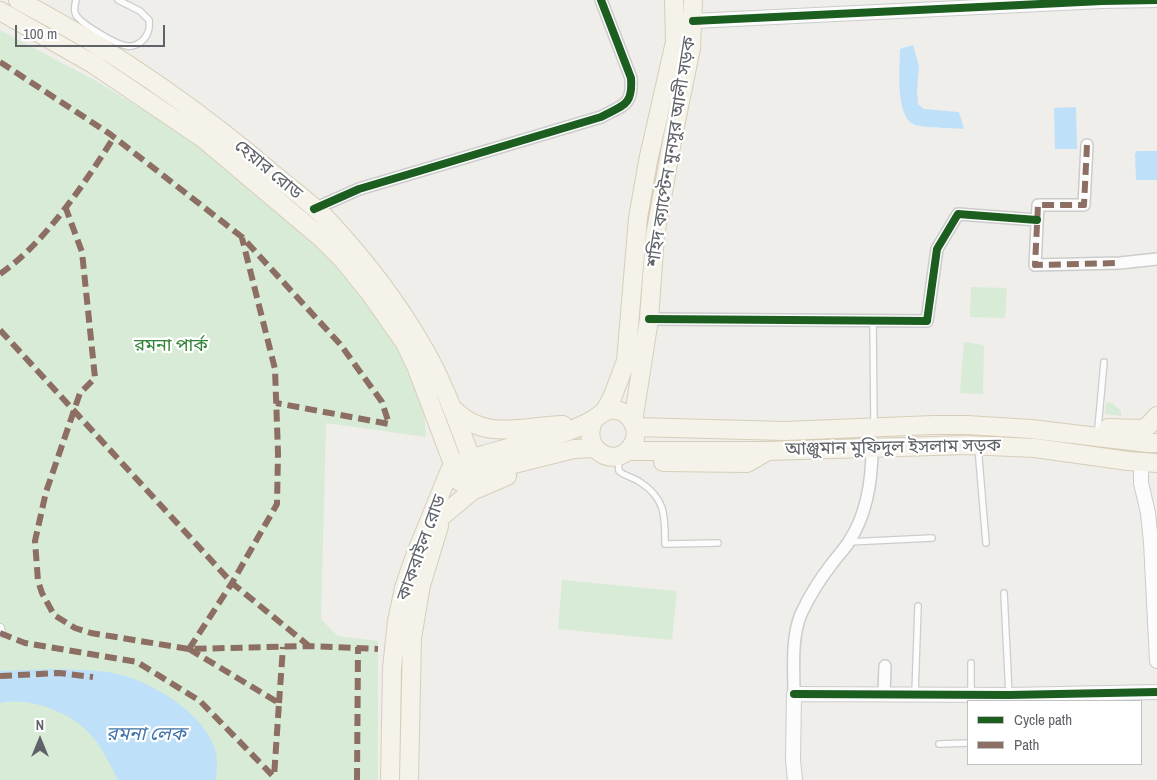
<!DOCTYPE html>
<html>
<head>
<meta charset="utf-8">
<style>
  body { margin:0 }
  #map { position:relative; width:1157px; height:780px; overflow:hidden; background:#efeeea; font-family:"Archivo Narrow",sans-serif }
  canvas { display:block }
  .legend { position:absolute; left:967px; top:700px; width:175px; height:65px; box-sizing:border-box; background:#fff; border:1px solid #bfc1c3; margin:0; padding:6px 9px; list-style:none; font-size:15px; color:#5f6368 }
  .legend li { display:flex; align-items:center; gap:10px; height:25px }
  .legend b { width:25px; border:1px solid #bfc1c3 }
  .north { position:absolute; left:15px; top:715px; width:50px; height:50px; -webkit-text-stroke:4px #fff; paint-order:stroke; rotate:0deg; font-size:14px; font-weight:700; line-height:20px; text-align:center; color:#5f6368 }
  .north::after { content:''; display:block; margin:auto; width:18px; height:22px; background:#5f6368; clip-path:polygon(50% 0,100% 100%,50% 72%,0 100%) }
  .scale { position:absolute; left:15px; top:25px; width:150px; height:22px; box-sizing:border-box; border:2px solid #5f6368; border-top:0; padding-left:6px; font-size:15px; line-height:18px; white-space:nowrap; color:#5f6368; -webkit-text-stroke:4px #fff; paint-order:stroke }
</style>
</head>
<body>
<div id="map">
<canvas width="1157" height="780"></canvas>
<ul class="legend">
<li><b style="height:6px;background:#1b5e20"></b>Cycle path</li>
<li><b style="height:6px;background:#8d6e63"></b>Path</li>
</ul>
<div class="north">N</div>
<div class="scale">100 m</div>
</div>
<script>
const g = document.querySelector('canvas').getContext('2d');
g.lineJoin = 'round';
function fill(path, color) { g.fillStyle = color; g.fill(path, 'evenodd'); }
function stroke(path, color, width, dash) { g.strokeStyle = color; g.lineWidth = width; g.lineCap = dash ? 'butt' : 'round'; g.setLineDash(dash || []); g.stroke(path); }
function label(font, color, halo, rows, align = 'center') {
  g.font = font + ' "Archivo Narrow","Noto Sans Bengali",sans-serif'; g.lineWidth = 4.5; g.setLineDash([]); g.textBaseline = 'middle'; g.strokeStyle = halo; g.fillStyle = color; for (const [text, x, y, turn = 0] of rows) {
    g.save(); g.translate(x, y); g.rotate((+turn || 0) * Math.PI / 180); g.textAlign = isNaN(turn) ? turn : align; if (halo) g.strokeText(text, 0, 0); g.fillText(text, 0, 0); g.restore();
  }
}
fill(new Path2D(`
  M0 30 96 81 200 144 258 192 335 265 366 298 392 337 411 374 424 413 426 437 326 423 321 619 338 636 378 641V780H0Z
  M971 287 1007 288 1005 318 970 317Z
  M964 342 984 345 983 394 960 393Z
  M1106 402 1112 403 1121 411V416L1105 414Z
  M562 580 677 591 672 640 558 629Z`), '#d8ebd6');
fill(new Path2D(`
  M913 45 919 66 917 91 918 104 924 109 959 112 964 129C953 128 920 128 913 124 895 114 900 67 900 49Z
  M1076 107 1077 149H1055L1054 108Z
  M1137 151H1157V180H1136L1135 154Z
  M52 669C76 670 102 669 125 676 157 685 205 716 215 749 218 758 217 771 216 780H118C99 742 89 722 46 707 32 702 15 700 0 703V671Z`), '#bfe0f9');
const service = new Path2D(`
  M76 0C75 5 73 10 76 15 81 24 117 45 127 46 133 47 140 44 144 39 149 33 150 28 149 20L140 11 118 0
  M873 320 874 425
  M1098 428 1104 362
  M978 447 986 543
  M618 461 619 471C626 477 633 477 640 482 666 499 665 516 665 544L718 543
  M849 542 932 538
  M1004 593 1009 695
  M971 663V695
  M915 695 918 606
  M939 744 968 743`);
const pedestrian = new Path2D(`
  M0 628 1 633`);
const minor = new Path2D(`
  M1087 145 1084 205H1038L1035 265 1120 263 1157 259
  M314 209 359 189 601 117C623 105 633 106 631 78L601 0
  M649 319 927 321 937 249 958 214 1037 220
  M794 694C794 669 791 638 801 614 809 597 820 579 831 565 837 556 845 549 850 540 867 513 872 479 872 448
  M884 694 885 666`);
const tertiary = new Path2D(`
  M693 21 1102 1 1157 0
  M1141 463V483L1148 513 1151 542 1157 661
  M795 780 793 760 794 694 1009 695 1157 692`);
const primary = new Path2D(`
  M18 0C111 49 198 109 277 177 296 193 318 208 334 227 366 262 396 301 420 342 445 383 460 430 477 474
  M0 11 93 64 204 139 319 236 344 261 370 293 405 343 416 366 460 482
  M453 409C485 442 523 426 563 425
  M604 412 612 398 626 361 638 218 648 161 675 42 674 0
  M633 422 649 319 655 236 673 136 691 48 693 0
  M635 427 785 431 934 425H967L1031 429 1148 443H1157
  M1108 428 1141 429 1148 426 1157 416
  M627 451H767L967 445 1035 448 1128 461 1157 463
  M663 462 747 463 766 452
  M467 479 490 470 574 449 595 448
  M442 516 472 491 507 476
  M390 780 392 668 397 621 404 588 415 556 450 470C461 458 518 446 536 441 555 435 577 430 594 419 599 416 603 411 610 410 630 408 643 431 631 447 614 470 579 449 594 419
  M409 780 412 638 421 585 439 526`);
stroke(service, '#cbcccc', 8);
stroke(pedestrian, '#cbcccc', 10);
stroke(minor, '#cbcccc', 14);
stroke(tertiary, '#cbcccc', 16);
stroke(primary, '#d7ceb8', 20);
stroke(service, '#fdfcfc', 5.5);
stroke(pedestrian, '#fdfcfc', 8);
stroke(minor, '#fdfcfc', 11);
stroke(tertiary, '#fdfcfc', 14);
stroke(primary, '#f4f2e9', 18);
stroke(new Path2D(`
  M0 62 110 134 242 237 340 344 382 402 389 424 276 403
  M1087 145 1084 205H1038L1035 265 1120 263
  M65 206 82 252 95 378 80 393 46 492 35 541 38 581 42 593 54 615 75 628 91 633 189 649 309 646 378 649
  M0 274C45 243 85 183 114 137
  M0 330 232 583 309 646
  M0 633 25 643 137 662 200 701 274 777V780
  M189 649 232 583 277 504 278 453 275 369 242 238
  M189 649 279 703 274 777
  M0 676 59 673 93 677
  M279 703 283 647
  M357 780 358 647`), '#8d6e63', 6, [12, 6]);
stroke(new Path2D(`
  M693 21 1102 1 1157 0
  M314 209 359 189 601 117C623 105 633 106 631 78L601 0
  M649 319 927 321 937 249 958 214 1037 220
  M794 694 1009 695 1157 692`), '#1b5e20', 8);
label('18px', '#5f6368', '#fff', [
  ["শহিদ ক্যাপ্টেন মুনসুর আলী সড়ক",672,152,-81],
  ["হেয়ার রোড",268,170,40],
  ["আঞ্জুমান মুফিদুল ইসলাম সড়ক",893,448,-1],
  ["কাকরাইল রোড",422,548,-70]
]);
label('18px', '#348238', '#fff', [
  ["রমনা পার্ক",171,346]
]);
label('italic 19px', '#4174aa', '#fff', [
  ["রমনা লেক",146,735]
]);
</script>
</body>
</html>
